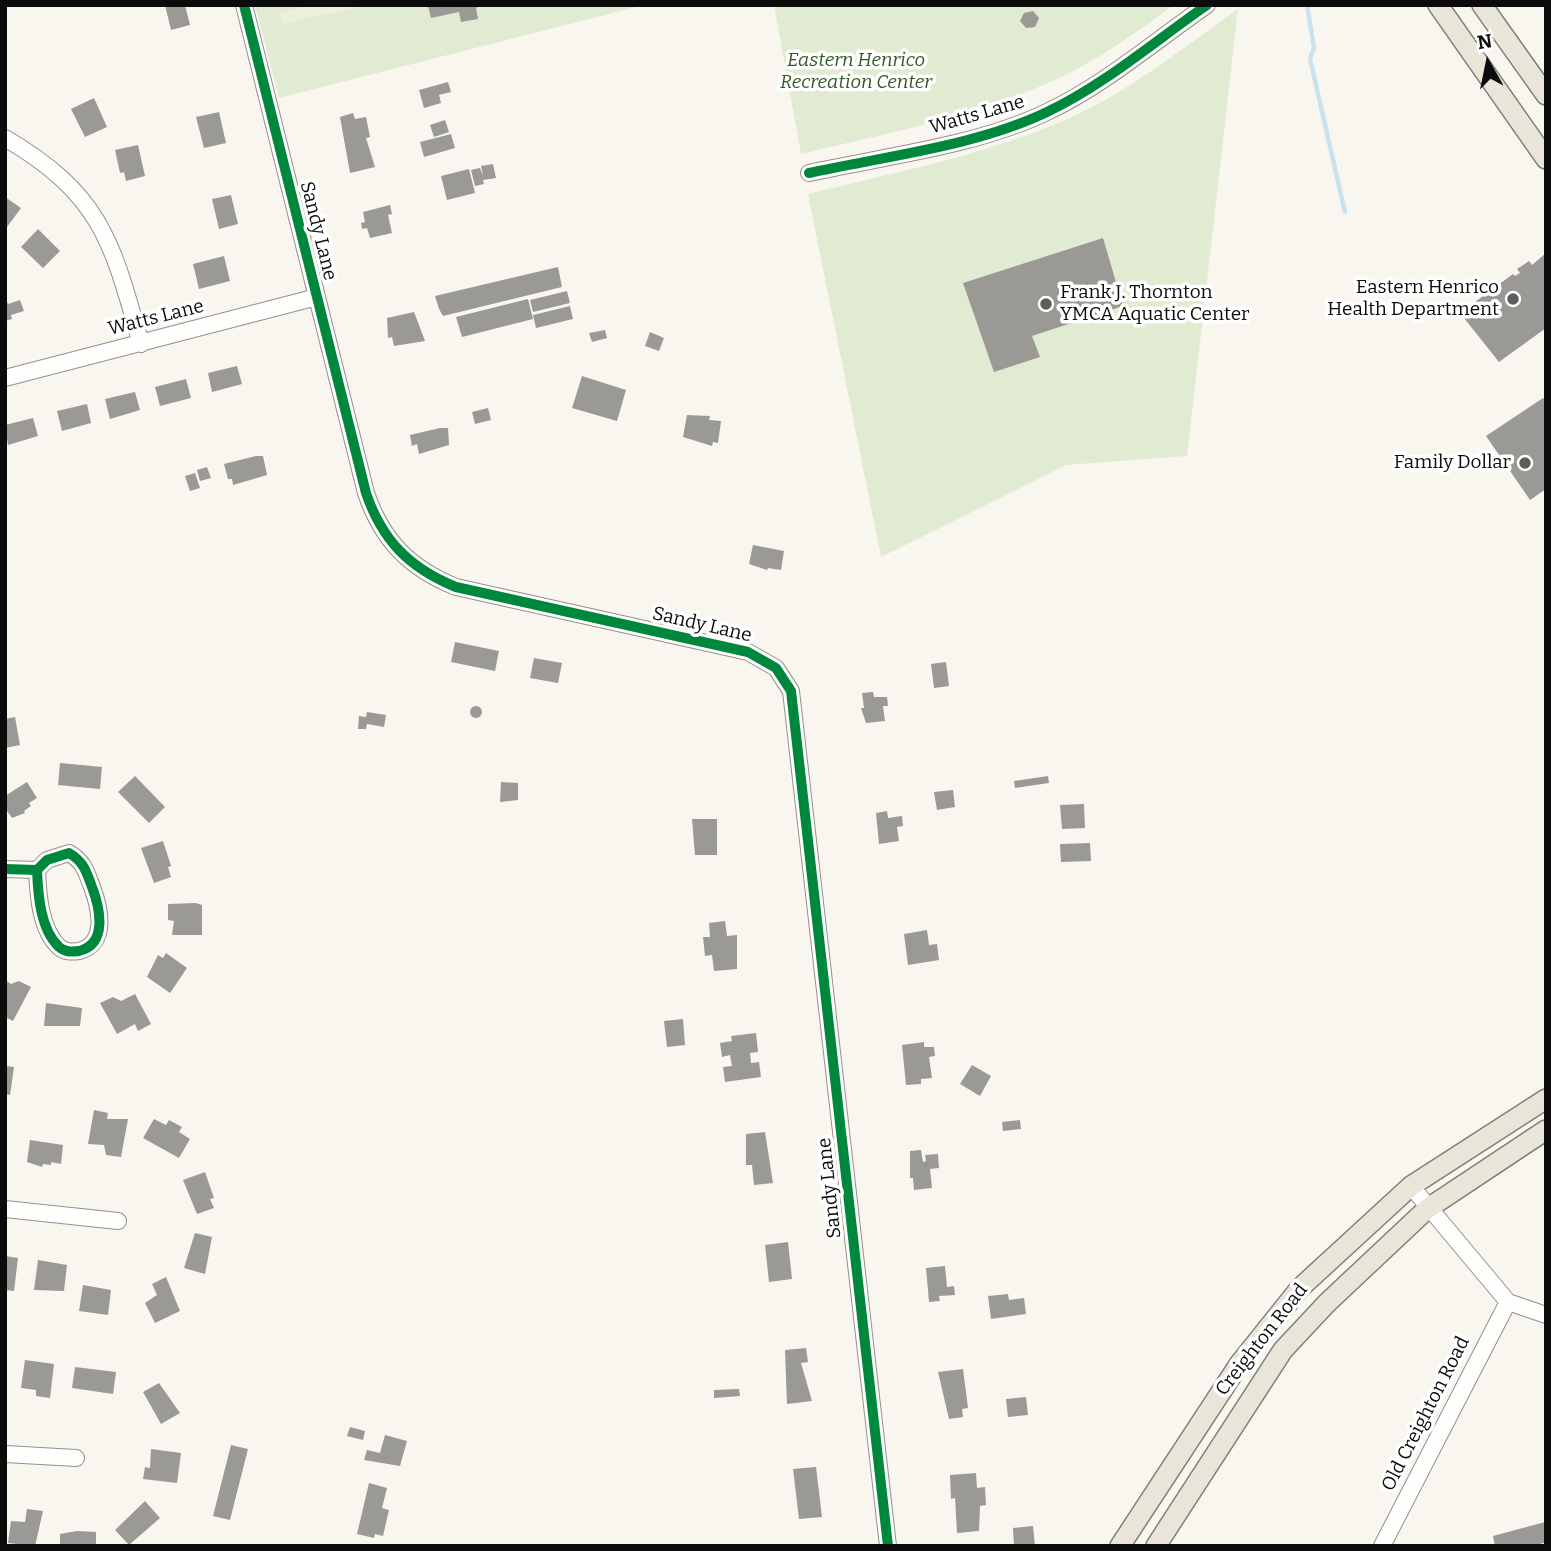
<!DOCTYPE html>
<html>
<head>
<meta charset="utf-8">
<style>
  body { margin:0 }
  #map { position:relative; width:1551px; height:1551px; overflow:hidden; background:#f8f6ef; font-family:Bitter,serif }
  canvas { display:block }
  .frame { position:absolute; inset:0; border:7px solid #0b0b0b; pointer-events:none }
  .north { position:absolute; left:1453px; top:28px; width:70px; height:70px; -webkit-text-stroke:5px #fff; paint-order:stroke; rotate:351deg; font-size:19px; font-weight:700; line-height:28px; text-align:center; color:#0b0b0b }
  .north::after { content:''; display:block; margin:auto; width:24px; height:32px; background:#0b0b0b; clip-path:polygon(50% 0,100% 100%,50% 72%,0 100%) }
</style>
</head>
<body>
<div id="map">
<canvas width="1551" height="1551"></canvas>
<div class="frame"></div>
<div class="north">N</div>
</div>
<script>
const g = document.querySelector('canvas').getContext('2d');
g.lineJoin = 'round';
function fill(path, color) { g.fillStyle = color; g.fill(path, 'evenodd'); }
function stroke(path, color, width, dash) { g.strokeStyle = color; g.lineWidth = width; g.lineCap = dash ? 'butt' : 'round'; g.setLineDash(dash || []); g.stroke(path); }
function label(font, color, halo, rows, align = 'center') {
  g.font = font + ' Bitter,serif'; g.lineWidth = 7; g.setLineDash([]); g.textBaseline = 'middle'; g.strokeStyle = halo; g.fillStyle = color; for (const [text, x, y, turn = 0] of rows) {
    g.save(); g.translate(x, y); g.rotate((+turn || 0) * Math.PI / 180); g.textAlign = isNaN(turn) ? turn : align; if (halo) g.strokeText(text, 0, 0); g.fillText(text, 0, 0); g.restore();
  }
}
fill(new Path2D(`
  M255 5H644L279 98Z
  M774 5H1174C1136 32 1099 60 1057 79 976 117 887 133 801 154Z
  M1238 9 1187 456 1066 465 881 557 808 194C904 170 1004 152 1092 107 1144 80 1191 42 1238 9Z`), '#e1ebd2');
fill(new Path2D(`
  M309 5H370L282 24 280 12Z`), '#ebefdb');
stroke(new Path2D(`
  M1307 5 1314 48 1310 59 1345 212`), '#cae2ee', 4.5);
fill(new Path2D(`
  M165 5H185L190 25 171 30Z
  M482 5 476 8 478 19 461 22 459 12 431 18 428 6Z
  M1033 11 1039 18 1035 27 1026 28 1020 21 1024 13Z
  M448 82 451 92 439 95 441 103 424 108 419 90Z
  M94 98 107 127 85 137 71 109Z
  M219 112 226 143 204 148 196 117Z
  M353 113 355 119 366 117 370 137 366 138 375 167 350 173 340 117Z
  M445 120 449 132 434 137 430 125Z
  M451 134 455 148 424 157 420 142Z
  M138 145 145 176 126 181 124 172 120 173 115 150Z
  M493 164 496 178 483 180 484 184 475 186 471 170 480 168 483 176 481 166Z
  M469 169 475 193 447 200 441 176Z
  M231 195 238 224 219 229 212 199Z
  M5 197 21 208 7 227 5 226Z
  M390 205 392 214 388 215 392 233 370 238 367 228 362 229 361 223 365 222 363 212Z
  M38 229 60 251 43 268 21 247Z
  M1103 238 1123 306 1032 336 1040 357 994 372 963 283Z
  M1546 253V328L1499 362 1460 313 1513 274 1515 276 1520 273 1517 269 1529 261 1532 265Z
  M224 256 230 281 199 289 193 264Z
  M558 267 562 287 443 316 439 309 435 296Z
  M567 291 570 303 533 312 530 300Z
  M5 297 8 304 20 300 24 311 11 315 12 319 5 321Z
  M528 299 533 319 462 337 456 317Z
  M570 306 573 319 536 328 533 315Z
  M414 312 425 341 394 346 392 337 388 338 387 318Z
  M605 330 607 338 592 342 589 333Z
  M650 332 664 338 659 351 645 346Z
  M237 366 242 384 212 392 208 373Z
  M582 376 626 390 617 421 572 408Z
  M186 379 191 398 160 406 155 387Z
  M135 392 140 410 110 419 105 399Z
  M1543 398 1546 402V489L1530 500 1486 436Z
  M87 404 91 423 62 431 57 411Z
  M488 408 491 420 475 424 472 412Z
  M687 415 710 416 709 420 721 421 718 443 713 442 712 446 683 437Z
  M33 418 38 436 8 445 5 425Z
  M440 428H448L449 445 419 454 417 444 412 446 410 435Z
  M256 456H263L267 475 233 485 232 479H228L224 464Z
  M207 467 211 478 200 481 197 470Z
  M195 473 200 488 190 491 185 476Z
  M753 545 784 551 781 570 768 568 767 570 749 564Z
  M455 642 499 651 495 671 451 662Z
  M534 658 562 663 558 683 530 678Z
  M946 662 949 686 934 688 931 664Z
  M873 692 874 697H887L888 706H883L885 721 866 723 861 708H864L862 693Z
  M470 712a6 6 0 1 1 12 0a6 6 0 1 1-12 0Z
  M367 712 386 715 384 727 367 724 366 729H358L359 716 366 717Z
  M15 717 20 745 5 748V719Z
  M60 763 102 767 100 789 58 785Z
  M135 776 165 807 149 823 118 792Z
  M1048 776 1049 783 1015 788 1014 781Z
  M27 782 37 798 29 803 31 806 24 811 25 813 12 818 5 808V796Z
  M501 782 518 783V800L500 802Z
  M953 790 955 807 937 810 934 792Z
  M1084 804 1085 828 1062 829 1060 805Z
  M887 811 888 818 902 816 903 826 897 827 899 841 879 844 876 813Z
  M692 819H717V855H695Z
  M163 841 171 866 168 867 171 877 154 883 141 848Z
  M1090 843 1091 861 1061 862 1060 844Z
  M196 903 202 905V935H172L174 921 168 920V904Z
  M725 921 727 936 737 935V969L714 971 712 955 705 956 703 937H710L709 923Z
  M927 930 929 945 937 944 939 960 908 965 904 934Z
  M166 953 187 968 170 993 147 977 158 955 163 958Z
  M5 980 11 984 19 981 31 987 13 1021 5 1017Z
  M135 994 151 1024 138 1031 135 1024 117 1034 100 1003 113 997 121 1001Z
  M46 1003 82 1008 80 1026H44Z
  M683 1019 685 1045 667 1047 664 1021Z
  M756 1033 758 1052 750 1053 751 1063 759 1062 761 1077 725 1082 723 1067 732 1066 730 1055 722 1057 720 1043 732 1041 731 1036Z
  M924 1042V1047H934L935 1056 929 1057 932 1078 921 1079V1084L906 1085 902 1045Z
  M972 1065 991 1076 980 1096 960 1084Z
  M5 1066 14 1067 10 1095 5 1094Z
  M94 1110 108 1113 107 1119H128L121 1157 106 1155 104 1145 88 1144Z
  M154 1119 166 1125 169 1120 182 1127 179 1132 190 1139 179 1158 143 1138Z
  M1020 1120 1021 1129 1003 1131 1002 1122Z
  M765 1132 773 1183 754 1185 752 1165H746V1134Z
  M30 1140 63 1145 61 1164 51 1162V1165L43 1164 42 1167 27 1162Z
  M921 1150 923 1162 926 1161 925 1155 938 1154 939 1168 930 1169 932 1188 914 1190 913 1178H910V1151Z
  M205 1172 214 1198 210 1199 214 1208 197 1214 183 1180Z
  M195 1233 212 1237 205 1274 184 1268Z
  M788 1242 792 1279 769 1282 765 1245Z
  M5 1256 18 1258 14 1291 5 1290Z
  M38 1260 67 1265 64 1291 34 1290Z
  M945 1266 947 1287 954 1286 955 1295 939 1296 940 1301 929 1302 926 1268Z
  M166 1277 180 1311 155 1323 145 1303 157 1295 152 1284Z
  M83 1285 111 1290 108 1315 79 1311Z
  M1008 1294 1009 1300 1024 1298 1026 1314 991 1319 988 1296Z
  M806 1348 808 1362 801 1363 812 1401 787 1404 785 1350Z
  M25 1360 54 1364 50 1398 36 1396V1390L21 1388Z
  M75 1367 116 1372 113 1394 72 1388Z
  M963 1369 968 1408 962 1409 963 1417 949 1419 938 1372Z
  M159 1383 180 1413 161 1424 143 1392Z
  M739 1389 740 1396 714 1398V1390Z
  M1026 1397 1028 1415 1008 1417 1006 1399Z
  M350 1427 365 1431 363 1440 347 1436Z
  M385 1435 407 1441 400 1466 364 1460 367 1450 380 1453Z
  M231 1445 248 1449 230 1520 213 1516Z
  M151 1449 181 1453 177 1483 143 1479 145 1467 150 1468Z
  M816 1467 822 1517 799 1519 793 1469Z
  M976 1473 977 1488 985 1487 986 1505 980 1506 979 1531 957 1533 955 1498 951 1499 950 1475Z
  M369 1483 387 1488 382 1508 389 1510 383 1536 375 1534 374 1538 357 1534Z
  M145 1501 160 1518 129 1545 115 1530Z
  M27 1509 43 1511 35 1546 8 1543 11 1521 25 1522Z
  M1545 1522 1546 1542 1534 1546H1495L1493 1536Z
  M1033 1526 1035 1546H1014L1013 1528Z
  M77 1531 96 1532V1546H60V1534Z`), '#9b9995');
const minor = new Path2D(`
  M244 5 366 493C382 540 409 568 456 587L748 652 776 668 791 691 888 1546
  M5 138C102 195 112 242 141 344
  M809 173C886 156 976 146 1047 112 1104 85 1155 41 1207 5
  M5 378 317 297
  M5 869 37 870 47 860 69 853C84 862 86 871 92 887 100 908 108 944 79 951 71 952 65 952 59 947 40 929 38 894 37 870
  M1411 1186 1508 1302 1546 1315
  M5 1209 118 1221
  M5 1454 76 1458
  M1382 1546 1508 1302`);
const major = new Path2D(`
  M1438 5 1546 159
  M1482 5 1546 95
  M1120 1546 1240 1363 1300 1288 1411 1186 1546 1099
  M1156 1546 1283 1350 1327 1303 1427 1209 1546 1130`);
stroke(minor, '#92918e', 18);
stroke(major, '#7f7e7b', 22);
stroke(minor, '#fefefd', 16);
stroke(major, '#e9e5d9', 19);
stroke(new Path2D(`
  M244 5 366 493C382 540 409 568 456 587L748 652 776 668 791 691 888 1546
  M809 173C886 156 976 146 1047 112 1104 85 1155 41 1207 5
  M5 869 37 870 47 860 69 853C84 862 86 871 92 887 100 908 108 944 79 951 71 952 65 952 59 947 40 929 38 894 37 870`), '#00873e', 10);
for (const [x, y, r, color] of [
  [1513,299,7,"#5e5d5b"],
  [1046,304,7,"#5e5d5b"],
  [1525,463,7,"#5e5d5b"]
]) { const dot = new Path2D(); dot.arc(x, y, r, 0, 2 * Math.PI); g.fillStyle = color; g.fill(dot); stroke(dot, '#fff', 2.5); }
label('italic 19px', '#305924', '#fff', [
  ["Eastern Henrico",856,61],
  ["Recreation Center",856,83]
]);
label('19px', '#0b0b0b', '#fff', [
  ["Watts Lane",977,115,-16],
  ["Sandy Lane",318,231,76],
  ["Watts Lane",156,318,-14],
  ["Sandy Lane",702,625,13],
  ["Sandy Lane",830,1188,-96],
  ["Creighton Road",1262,1340,-52],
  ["Old Creighton Road",1426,1414,-63]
]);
label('19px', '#0b0b0b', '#fff', [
  ["Eastern Henrico",1499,288],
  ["Health Department",1499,310],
  ["Frank J. Thornton",1060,293,"left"],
  ["YMCA Aquatic Center",1060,315,"left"],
  ["Family Dollar",1511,463]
], 'right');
</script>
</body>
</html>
